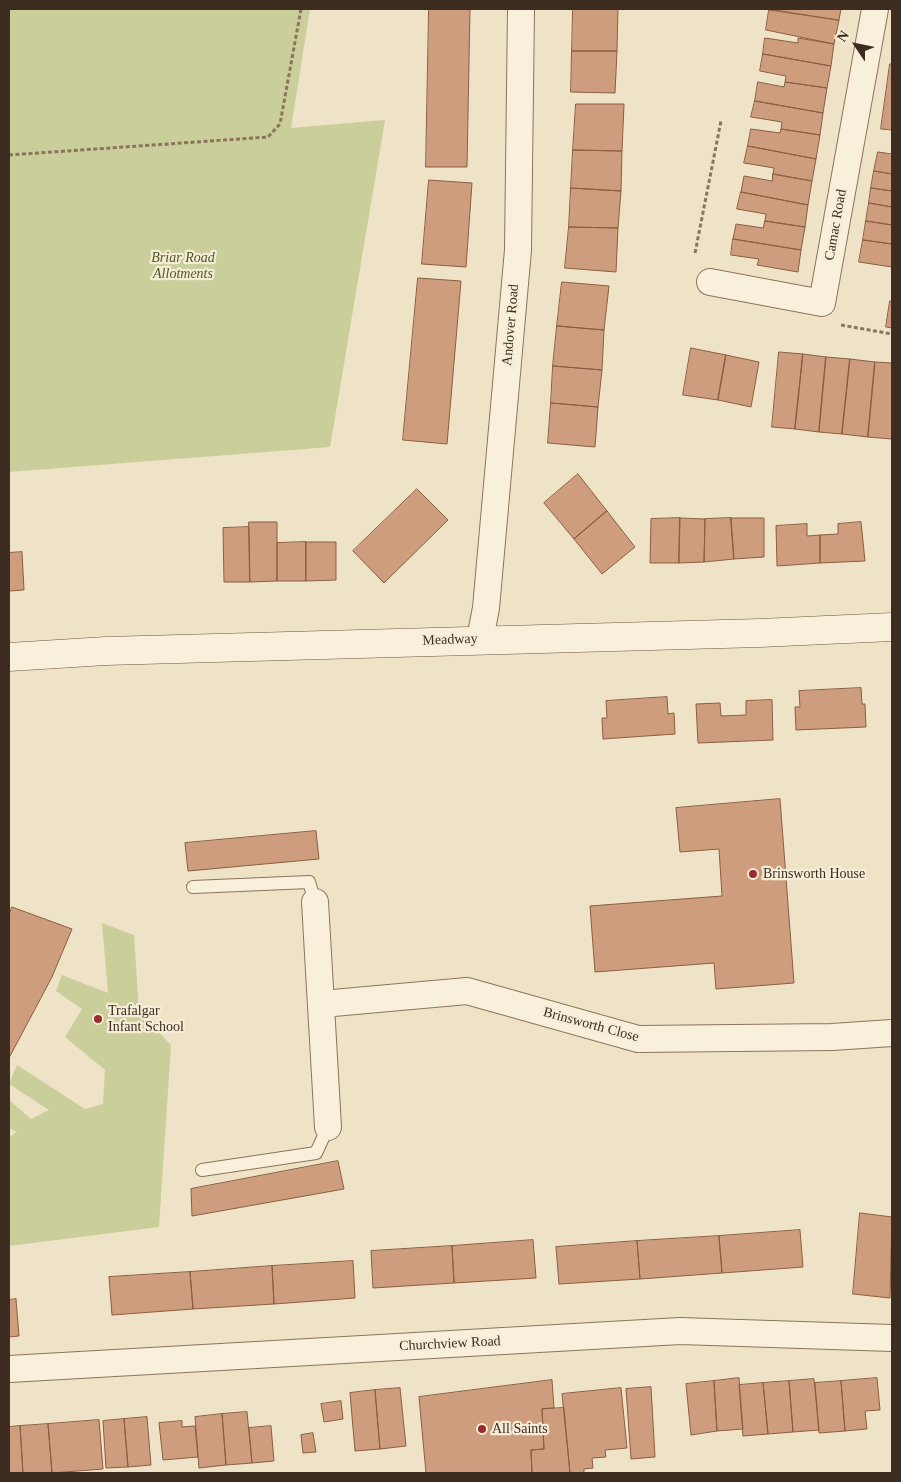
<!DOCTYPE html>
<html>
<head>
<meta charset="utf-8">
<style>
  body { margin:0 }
  #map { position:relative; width:901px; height:1482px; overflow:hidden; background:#efe3c7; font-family:Georgia,serif }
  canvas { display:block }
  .frame { position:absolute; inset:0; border:10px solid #3c2d20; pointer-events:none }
  .north { position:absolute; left:831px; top:20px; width:50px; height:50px; -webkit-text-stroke:4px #f6edd7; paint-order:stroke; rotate:304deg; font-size:14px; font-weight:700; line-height:20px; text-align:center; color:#3c2d20 }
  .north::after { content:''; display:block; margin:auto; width:18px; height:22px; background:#3c2d20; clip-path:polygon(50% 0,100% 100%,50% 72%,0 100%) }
</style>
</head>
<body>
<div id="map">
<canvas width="901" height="1482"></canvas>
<div class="frame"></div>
<div class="north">N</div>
</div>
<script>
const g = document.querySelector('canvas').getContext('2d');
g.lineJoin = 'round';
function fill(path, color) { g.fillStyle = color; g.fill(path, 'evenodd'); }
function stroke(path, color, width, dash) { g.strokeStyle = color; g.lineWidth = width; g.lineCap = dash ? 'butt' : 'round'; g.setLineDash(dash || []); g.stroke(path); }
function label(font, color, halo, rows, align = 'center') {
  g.font = font + ' Georgia,serif'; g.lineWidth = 4.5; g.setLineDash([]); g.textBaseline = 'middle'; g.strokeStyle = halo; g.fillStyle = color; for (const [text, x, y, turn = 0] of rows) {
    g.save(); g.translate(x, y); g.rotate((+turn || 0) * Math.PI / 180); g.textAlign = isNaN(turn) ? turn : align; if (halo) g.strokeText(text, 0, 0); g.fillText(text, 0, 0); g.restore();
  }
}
fill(new Path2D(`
  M9 9H310L291 128 385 120 330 447 9 472Z
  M102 923 134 935 139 1012 171 1045 159 1227 9 1246V1137L17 1132 9 1128V1100L31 1119 49 1110 9 1084 17 1065 85 1109 103 1104 105 1070 65 1037 82 1009 56 991 62 975 108 993Z`), '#c9ce9a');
const building = new Path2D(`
  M429 9H470L467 167H426Z
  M573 9H618L617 51H572Z
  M769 9H841L839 20Z
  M769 10 839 20 834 44 766 30Z
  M765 38 798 43V38L834 44 831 66 763 54Z
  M572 51H617L615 93 571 92Z
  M763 54 831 66 827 88 785 82 786 76 760 71Z
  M890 64H892V130L881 129Z
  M758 82 784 87 785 82 827 88 823 113 755 101Z
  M755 101 823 113 820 135 781 129 782 122 751 117Z
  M576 104H624L622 151 573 150Z
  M751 129 780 133 781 129 820 135 816 159 748 146Z
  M748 146 816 159 812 181 773 174 774 168 744 163Z
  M573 150 622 151 621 191 571 188Z
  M878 152 892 154V174L874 171Z
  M874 171 892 174V191L871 188Z
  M773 174 812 181 808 205 741 192 744 176 772 181Z
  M429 180 472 183 466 267 422 264Z
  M571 188 621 191 618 228 569 227Z
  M871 188 892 191V207L869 203Z
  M741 192 808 205 805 227 765 221 766 214 737 209Z
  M869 203 892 207V225L866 221Z
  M765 221 805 227 801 250 733 239 736 224 763 228Z
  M866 221 892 225V244L863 240Z
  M569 227 618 228 616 272 565 268Z
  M733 239 801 250 798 272 757 265 759 259 731 255Z
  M863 240 892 244V267L859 262Z
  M418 278 461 281 447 444 403 440Z
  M562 282 609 286 604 330 557 326Z
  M890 301 892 302V328L886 327Z
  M557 326 604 330 602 370 553 366Z
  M691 348 726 355 718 400 683 395Z
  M779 352 803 354 795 429 772 427Z
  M803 354 826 357 819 432 795 429Z
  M726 355 759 362 751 407 718 400Z
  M826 357 850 359 842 434 819 432Z
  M850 359 875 362 868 437 842 434Z
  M875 362 892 363V439L868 437Z
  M553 366 602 370 598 407 551 403Z
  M551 403 598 407 595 447 548 443Z
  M578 474 607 511 574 539 544 503Z
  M417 489 448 520 384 583 353 551Z
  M607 511 635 547 602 574 574 539Z
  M680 518 705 519 704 562 679 563Z
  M680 518 679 563H650L651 519Z
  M731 518H764V557L734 559Z
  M731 518 734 559 704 562 705 519Z
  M249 522H277V581L250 582Z
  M861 522 865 561 820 563V535L838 534V524Z
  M807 524V536L820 535V563L777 566 776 526Z
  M249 527 250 582H224L223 528Z
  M306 542H336V580L306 581Z
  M306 542V581H277V543Z
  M22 552 24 590 9 591V553Z
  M861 688 862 704H865L866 727 796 730 795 707H800L799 691Z
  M667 697 668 714 674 713 675 734 603 739 602 718H607L606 701Z
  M772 700 773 740 698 743 696 704 720 703 721 716 746 715V701Z
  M780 799 794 983 716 989 714 963 595 972 590 906 722 896 719 849 680 852 676 808Z
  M316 831 319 859 188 871 185 843Z
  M12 907 72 929 52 977 9 1058V916Z
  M338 1161 344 1189 192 1216 191 1189Z
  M860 1213 892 1217 890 1298 853 1294Z
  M800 1230 803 1267 722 1273 719 1236Z
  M719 1236 722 1273 640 1279 637 1241Z
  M533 1240 536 1278 454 1283 452 1246Z
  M637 1241 640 1279 559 1284 556 1247Z
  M452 1246 454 1283 373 1288 371 1251Z
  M353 1261 355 1298 274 1304 272 1266Z
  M272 1266 274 1304 193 1309 190 1272Z
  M190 1272 193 1309 112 1315 109 1277Z
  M16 1299 19 1336 9 1337V1300Z
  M739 1378 743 1429 717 1431 714 1381Z
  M877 1378 880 1410 865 1411 867 1429 845 1431 841 1381Z
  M814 1379 819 1430 793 1432 789 1381Z
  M552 1380 554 1408 542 1409 544 1449 531 1450 532 1473H426L419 1397Z
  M714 1381 717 1431 691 1435 686 1384Z
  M789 1381 793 1432 768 1434 763 1383Z
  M841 1381 845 1431 819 1433 815 1383Z
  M763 1383 768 1434 743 1436 739 1385Z
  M651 1387 655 1457 631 1459 626 1389Z
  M400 1388 406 1446 380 1449 375 1390Z
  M621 1388 627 1448 605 1450 606 1457 592 1458 593 1468 584 1469V1473H570L562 1394Z
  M375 1390 380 1449 355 1451 350 1393Z
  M341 1401 343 1419 324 1422 321 1404Z
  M564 1408 570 1473H532L531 1450 544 1449 542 1409Z
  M247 1412 252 1463 226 1465 222 1414Z
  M222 1414 226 1465 199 1468 195 1417Z
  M147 1417 151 1465 128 1467 124 1419Z
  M124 1419 128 1467 106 1468 103 1421Z
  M99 1420 103 1469 52 1473 48 1424Z
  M182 1421V1427L195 1426 198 1457 163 1460 159 1423Z
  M48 1424 52 1473H23L20 1426Z
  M20 1426 23 1473H9V1427Z
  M271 1426 274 1461 252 1463 249 1428Z
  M313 1433 316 1452 303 1453 301 1435Z`);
fill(building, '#ce9d7d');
stroke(building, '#8b5d41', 1);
const lane = new Path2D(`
  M193 887 309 882 315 902
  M202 1170 316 1153 328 1127`);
const street = new Path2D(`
  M710 282 822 303 875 9
  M480 639 486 608 518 250 521 9
  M315 902 328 1127
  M322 1004 467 991 638 1039 832 1037 892 1033
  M9 1369 680 1331 892 1338`);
const secondary = new Path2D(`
  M9 657 106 651 760 633 892 627`);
stroke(lane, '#8c745c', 14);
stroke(street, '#8c745c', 28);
stroke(secondary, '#6d553f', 29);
stroke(new Path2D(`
  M9 155 268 137 280 124 301 9
  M695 253 721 121
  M841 325 892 334`), '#8c745c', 3, [4, 2.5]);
stroke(lane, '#f9f0db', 12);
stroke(street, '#f9f0db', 26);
stroke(secondary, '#f9f0db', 28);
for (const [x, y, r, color] of [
  [753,874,5,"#9c2b2e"],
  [98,1019,5,"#9c2b2e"],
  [482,1429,5,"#9c2b2e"]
]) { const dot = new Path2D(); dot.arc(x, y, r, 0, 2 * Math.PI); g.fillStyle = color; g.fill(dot); stroke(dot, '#f6edd7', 2); }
label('14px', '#3c2d20', '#f6edd7', [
  ["Camac Road",836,225,-80],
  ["Andover Road",511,325,-85],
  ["Meadway",450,640,-2],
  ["Brinsworth Close",591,1025,15],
  ["Churchview Road",450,1344,-3]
]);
label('italic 14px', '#4d5826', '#f6edd7', [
  ["Briar Road",183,258],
  ["Allotments",183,274]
]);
label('14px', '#3c2d20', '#f6edd7', [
  ["Brinsworth House",763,874],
  ["Trafalgar",108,1011],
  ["Infant School",108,1027],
  ["All Saints",492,1429]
], 'left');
</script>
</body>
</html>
